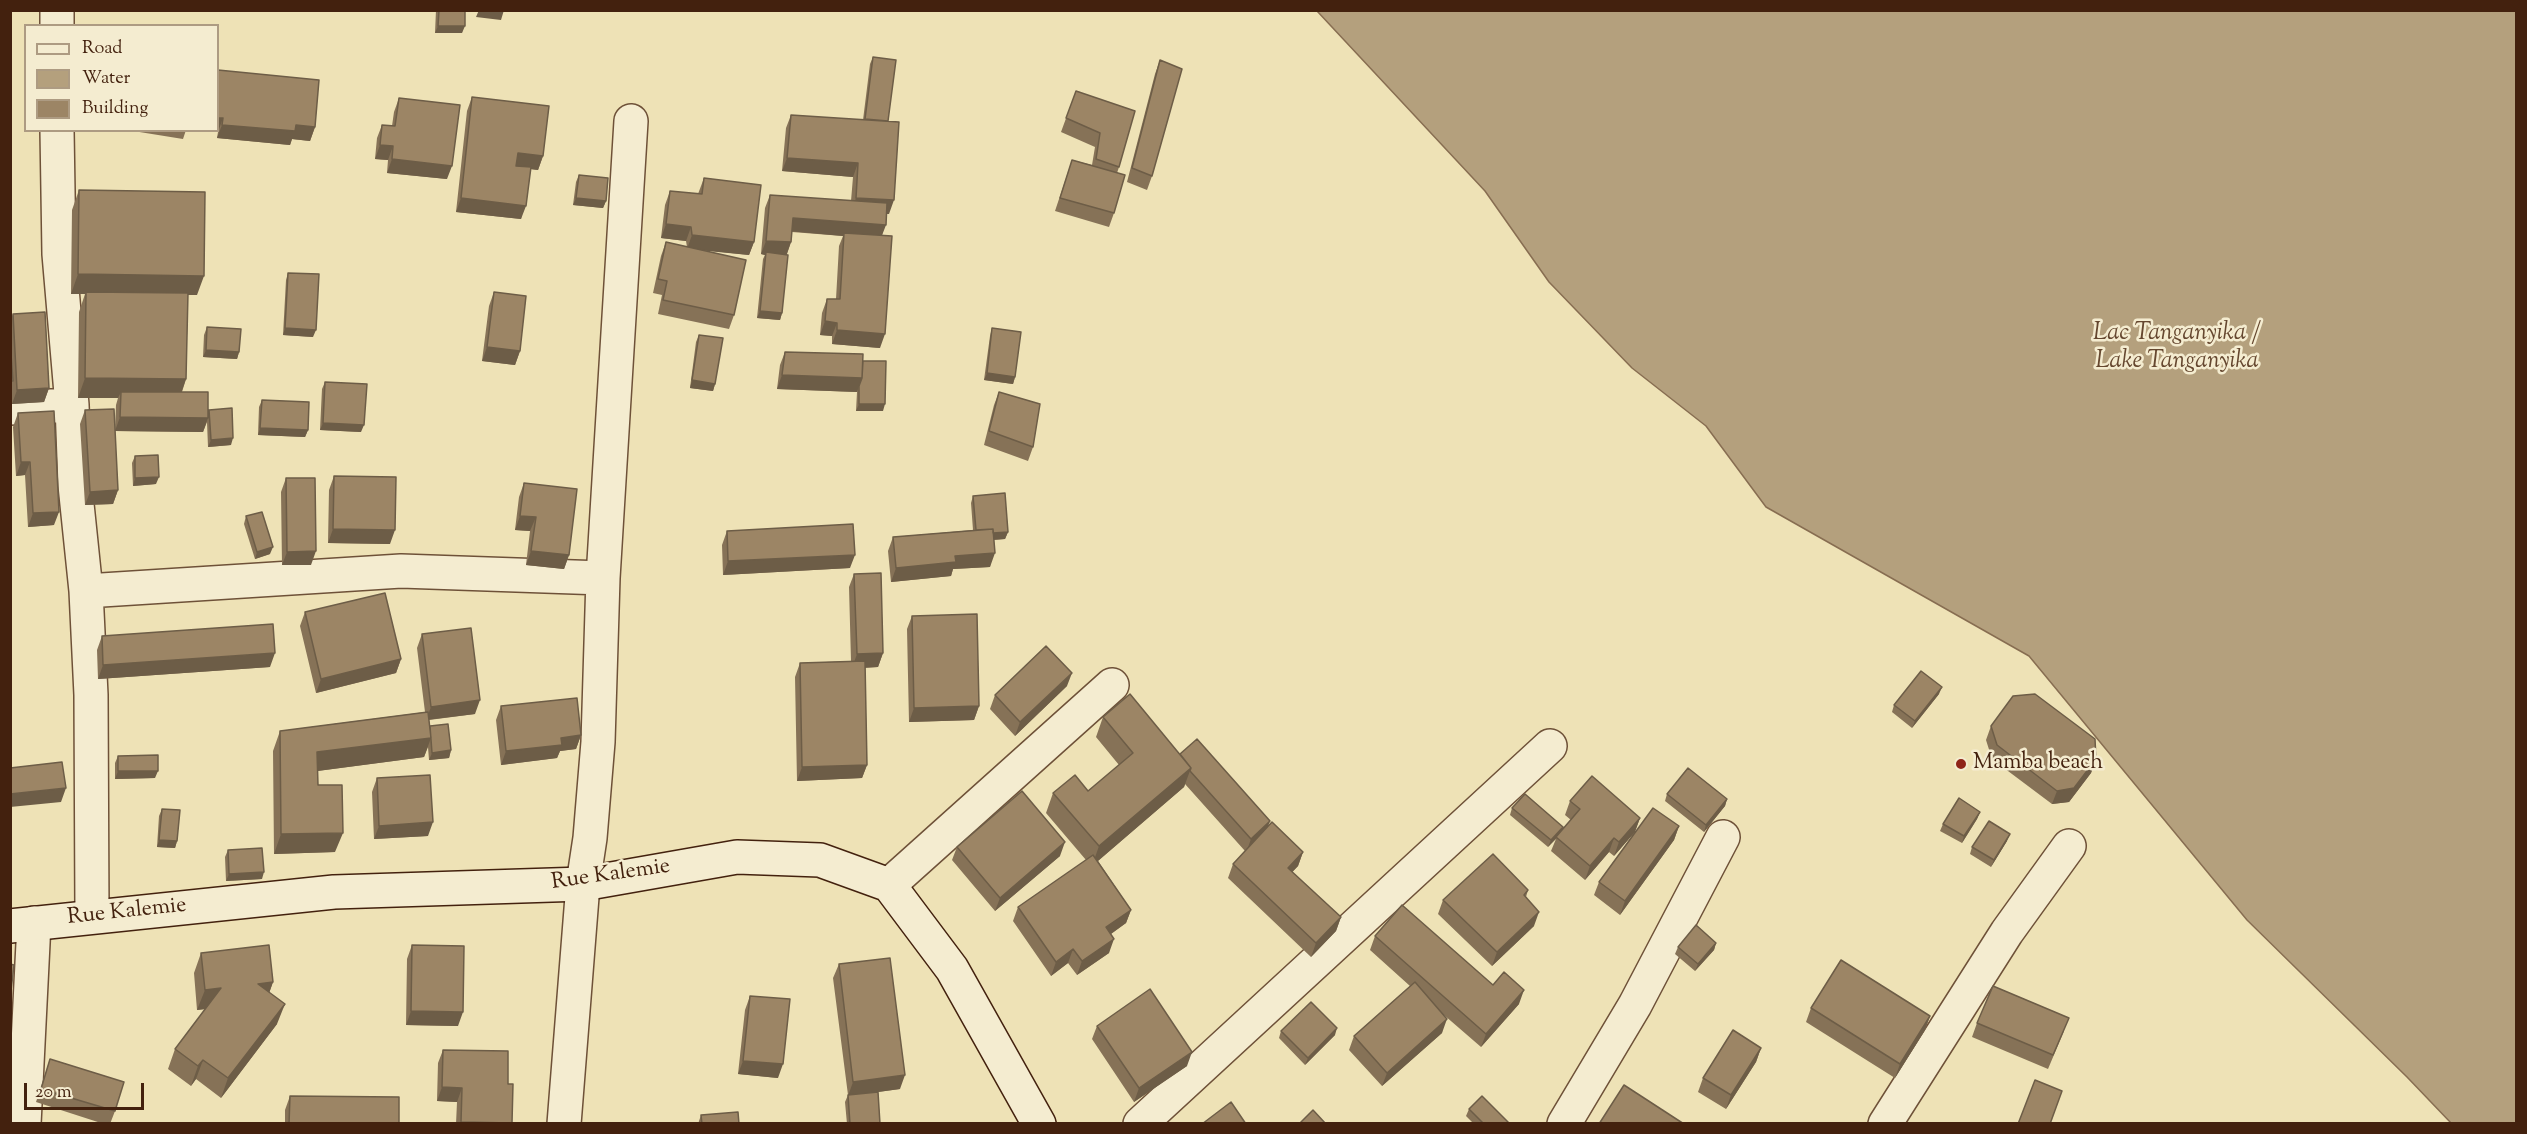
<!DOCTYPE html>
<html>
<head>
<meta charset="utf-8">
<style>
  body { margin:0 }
  #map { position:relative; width:2527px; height:1134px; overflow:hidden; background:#eee2b6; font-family:"Sorts Mill Goudy",serif }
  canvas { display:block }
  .frame { position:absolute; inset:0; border:12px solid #43210e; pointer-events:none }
  .legend { position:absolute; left:24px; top:24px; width:195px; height:108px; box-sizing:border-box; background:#f4ecd0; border:2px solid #ad9b82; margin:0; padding:8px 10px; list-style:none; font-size:18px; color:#43210e }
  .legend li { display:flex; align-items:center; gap:12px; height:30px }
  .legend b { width:30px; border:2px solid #ad9b82 }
  .scale { position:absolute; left:24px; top:1083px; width:120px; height:27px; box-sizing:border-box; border:3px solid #43210e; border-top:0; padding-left:8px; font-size:18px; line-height:21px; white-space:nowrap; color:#43210e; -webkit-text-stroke:4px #f4ecd0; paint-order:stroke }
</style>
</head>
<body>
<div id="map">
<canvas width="2527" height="1134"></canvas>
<div class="frame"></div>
<ul class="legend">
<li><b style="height:8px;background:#f4ecd0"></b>Road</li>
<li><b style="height:16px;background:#b4a07d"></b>Water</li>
<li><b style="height:16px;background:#9c8565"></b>Building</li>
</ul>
<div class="scale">20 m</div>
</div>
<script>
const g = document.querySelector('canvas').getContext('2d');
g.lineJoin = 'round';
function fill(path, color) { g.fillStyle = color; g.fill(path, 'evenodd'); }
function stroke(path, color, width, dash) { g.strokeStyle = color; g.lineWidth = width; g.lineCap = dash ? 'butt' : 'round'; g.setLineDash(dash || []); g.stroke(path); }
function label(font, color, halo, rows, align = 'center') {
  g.font = font + ' "Sorts Mill Goudy",serif'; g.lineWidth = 5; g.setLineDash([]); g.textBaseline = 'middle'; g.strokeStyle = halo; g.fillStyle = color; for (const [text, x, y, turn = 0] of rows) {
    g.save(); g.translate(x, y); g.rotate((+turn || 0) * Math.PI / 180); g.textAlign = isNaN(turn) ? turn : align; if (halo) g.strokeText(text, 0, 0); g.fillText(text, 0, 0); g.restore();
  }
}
const water = new Path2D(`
  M1317 11H2516V1123H2451L2407 1077 2247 920 2029 656 1766 507 1706 426 1632 368 1549 282 1485 191Z`);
fill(water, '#b4a07d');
stroke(water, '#876d51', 1.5);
const street = new Path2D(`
  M57 26V10
  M57 130 59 254 72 405 75 485 86 591 91 695 92 915
  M10 408 72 405
  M86 591 401 571 603 578
  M889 885 1112 685
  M24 1124 34 923
  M564 1124 583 884 590 838 598 742 603 578 631 121
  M1140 1124 1550 746
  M1564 1124 1635 1005 1723 837
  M1885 1124 2007 932 2069 846`);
const secondary = new Path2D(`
  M10 926 334 892 583 884 737 857 820 860 889 885 952 969 1039 1124`);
stroke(street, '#6e5138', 36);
stroke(secondary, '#43210e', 36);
stroke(street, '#f4ecd0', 33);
stroke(secondary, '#f4ecd0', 33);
fill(new Path2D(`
  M436 10H465L462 33H435Z
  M873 57 888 121 889 214H886L882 235 880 348 832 344V336L820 335 822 313 827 299H836L839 246 843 236 792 232 791 242 787 254 782 313 780 320 757 318 763 259 765 255 761 254 765 208 770 195 851 201 853 177 782 171 786 128 791 115 863 120 870 64Z
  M1160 60 1152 176 1147 190 1127 182 1155 74Z
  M218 70 315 127 310 141 292 139 290 145 217 138 218 132 204 131 218 130Z
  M1076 91 1119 167 1117 173 1114 213 1109 227 1055 211 1072 160 1092 165 1095 147 1061 132Z
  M472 97 543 156 538 170 531 169 521 219 456 212 467 111Z
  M399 98 447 179 387 173 388 160 375 159 377 138 382 125 392 126 394 112Z
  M127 130H186L183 139Z
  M579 175 606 201 603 208 573 205 576 182Z
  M704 178 754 242 749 255 703 250 734 315 729 329 658 314 662 295 653 293 661 256 666 242 687 247 686 241 661 238 665 205 670 191 698 194Z
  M79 190 197 295H188L186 379 182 392 208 413 209 410 231 445 208 447 207 422 203 432 115 431 116 405 118 398H78L79 312 85 294H71L72 210Z
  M288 273 313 337 283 335 286 280Z
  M494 292 520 351 515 365 482 361 489 306Z
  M13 314 49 388 44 402 12 404 11 386 10 387V320Z
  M207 327 239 352 237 359 203 357 204 335Z
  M992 328 1015 377 1013 384 984 380 990 336Z
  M699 335 715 384 713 391 690 388 696 342Z
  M785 352 863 361 883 411H856L857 392 777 389 780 365Z
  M325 382 361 432 320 430 322 389Z
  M999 392 1033 447 1028 461 984 445 994 405Z
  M262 400 308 430 305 437 258 435 259 407Z
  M85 410 118 490 113 504 85 505 80 424Z
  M18 413 54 525 28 527 25 475 16 476 13 427Z
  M135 456 156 484 133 486 132 463Z
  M334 476 390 544 328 543 329 490Z
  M286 478 311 565H282L281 492Z
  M524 483 569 555 564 569 526 565 530 531 515 530 519 497Z
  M973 496 1008 532 1005 539 994 540 990 567 953 569 951 576 891 582 888 551 893 537 973 530 971 503Z
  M246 516 270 554 255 559 244 524Z
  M727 531 850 568 723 575 722 545Z
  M854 574 883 653 878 667 865 668 867 765 862 778 797 781 795 677 800 663 851 661 849 587Z
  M305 612 401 659 396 673 316 693 300 626Z
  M912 616 979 706 974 720 909 722 907 629Z
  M422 634 475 714 429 720 430 726 451 750 449 758 429 760 428 747 424 757 317 771 318 785 335 852 274 854 273 751 280 731 425 712 417 648Z
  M102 636 270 667 98 679 97 650Z
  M1067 686 1015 736 990 709 995 695Z
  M1939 694 1912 728 1892 712 1894 705Z
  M501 706 581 735 576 749 560 751 557 758 501 765 496 720Z
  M1103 717 1180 754 1268 826 1303 852 1298 866 1292 872 1341 917 1336 931 1311 957 1228 878 1233 864 1245 851 1185 784 1184 787 1098 861 1131 910 1126 923 1111 934 1109 953 1077 975 1068 963 1051 976 1013 921 1018 907 1086 860 1046 813 1053 793 1088 791 1119 765 1096 737Z
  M1991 726 2096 759 2091 773 2069 802 2052 804 1992 759 1986 740Z
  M118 756 155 778 115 779V763Z
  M377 778 428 836 374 839 372 792Z
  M1667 794 1727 799 1725 806 1704 832 1665 801Z
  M1570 801 1640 818 1635 831 1679 826 1674 840 1620 915 1594 895 1599 882 1634 833 1614 856 1609 852 1585 880 1551 851 1556 839 1548 847 1510 815 1512 808 1563 827 1561 832 1571 820 1565 815Z
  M162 809 177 841 175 848 157 847 159 816Z
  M1980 812 1977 819 1962 843 1940 831 1943 824Z
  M2007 841 1991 867 1970 854 1972 847Z
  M957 847 1060 856 995 911 952 860Z
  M228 850 262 879 226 881 225 857Z
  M1528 890 1526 897 1534 926 1492 966 1438 914 1443 900Z
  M1375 936 1493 985 1519 1004 1481 1047 1444 1015 1442 1033 1382 1086 1349 1050 1354 1036 1410 986 1370 950Z
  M1716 943 1714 950 1695 971 1675 954 1678 947Z
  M412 945 458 1026 406 1025 407 959Z
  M201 953 273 982 269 993 277 1024 221 1098 196 1079 191 1086 168 1069 175 1049 205 1009 197 1010 194 973Z
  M839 964 900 1089 878 1092 880 1124H847L845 1102 848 1095 833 978Z
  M750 996 778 1078 738 1074 745 1010Z
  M1811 1008 1930 1016 1925 1030 1895 1078 1806 1022Z
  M1977 1023 2064 1031 2048 1069 1972 1037Z
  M1097 1026 1187 1066 1134 1102 1092 1039Z
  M1281 1031 1335 1035 1305 1065 1279 1038Z
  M1761 1048 1756 1062 1726 1109 1698 1092 1703 1078Z
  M443 1050 508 1084 512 1124H456L457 1102 437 1101 438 1063Z
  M50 1059 115 1111 110 1124H104L36 1102Z
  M290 1096 399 1124H285V1110Z
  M1469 1109 1510 1124H1474L1466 1116Z
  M701 1115 739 1124H698Z`), '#867257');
fill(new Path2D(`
  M479 10H504L501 20 476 17Z
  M438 26H465L462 33H435Z
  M218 118H223L218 132 204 131 218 130Z
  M222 125H296L315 127 310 141 292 139 290 145 217 138Z
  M380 145 393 146 388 160 375 159Z
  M518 153 543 156 538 170 513 167Z
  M787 158 858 163 853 177 782 171Z
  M392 159 452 166 447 179 387 173Z
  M461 198 526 206 521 219 456 212Z
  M576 198 606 201 603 208 573 205Z
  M856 198 894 200 889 214 851 212Z
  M793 218 886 225 881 238 844 233 843 236 788 231Z
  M666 224 691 227 686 241 661 238Z
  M692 235 754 242 749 255 687 249Z
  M766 241 791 242 786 256 766 252 765 255 761 254Z
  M78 274 204 276 197 295 86 294V292L85 294H71Z
  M760 311 782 313 780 320 757 318Z
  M825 321 837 323 832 336 820 335Z
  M285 328 316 330 313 337 283 335Z
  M837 330 885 334 880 348 832 344Z
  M487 347 520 351 515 365 482 361Z
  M206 350 239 352 237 359 203 357Z
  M987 373 1015 377 1013 384 984 380Z
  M782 375 862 378 857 392 777 389Z
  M85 378 186 379 179 399 121 392 118 398H78Z
  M692 380 715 384 713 391 690 388Z
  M49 388 44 402 12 404 17 390Z
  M859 404H885L883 411H856Z
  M120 417 208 418 203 432 115 431Z
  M323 423 364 425 361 432 320 430Z
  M260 428 308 430 305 437 258 435Z
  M233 438 231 445 208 447 211 440Z
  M21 462H30L25 475 16 476Z
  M159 477 156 484 133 486 135 478Z
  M118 490 113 504 85 505 90 492Z
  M59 512 54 525 28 527 33 513Z
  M520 516 536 517 530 531 515 530Z
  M333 529 395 530 390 544 328 543Z
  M1008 532 1005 539 974 541 977 534Z
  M273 547 270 554 255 559 257 552Z
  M316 551 311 565H282L287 552Z
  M531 551 569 555 564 569 526 565Z
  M995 553 990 567 953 569 951 576 891 582 896 568 955 556Z
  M855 555 850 568 723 575 728 561Z
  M275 653 270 667 98 679 103 665Z
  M883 653 878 667 852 668 857 654Z
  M401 659 396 673 316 693 321 679Z
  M1072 673 1067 686 1015 736 1020 722Z
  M1942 687 1939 694 1912 728 1915 721Z
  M480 700 475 714 426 720 431 707Z
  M979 706 974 720 909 722 914 708Z
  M581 735 576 749 560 751 557 758 501 765 506 751 561 738Z
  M431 738 424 757 310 772 317 752Z
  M451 750 449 758 429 760 432 753Z
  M2096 759 2091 773 2069 802 2052 804 2057 791Z
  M867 765 862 778 797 781 802 767Z
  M1191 768 1184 787 1092 866 1099 846Z
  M118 771H158L155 778 115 779Z
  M66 788 61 802 10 807V794Z
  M1727 799 1725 806 1704 832 1706 825Z
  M1980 812 1977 819 1962 843 1964 836Z
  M1640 818 1635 832 1614 856 1619 842Z
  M1270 821 1265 835 1246 853 1251 839Z
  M433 822 428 836 374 839 379 826Z
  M1679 826 1674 840 1620 915 1625 901Z
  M1563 827 1560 834 1548 847 1551 840Z
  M343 833 335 852 274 854 281 834Z
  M2010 834 2007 841 1991 867 1994 860Z
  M1614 838 1609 852 1585 880 1590 866Z
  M159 840 177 841 175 848 157 847Z
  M1065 842 1060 856 995 911 1000 898Z
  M1303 852 1298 866 1283 882 1288 868Z
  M264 872 262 879 226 881 229 874Z
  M1131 910 1126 923 1101 941 1106 927Z
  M1539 912 1534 926 1492 966 1497 952Z
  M1341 917 1336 931 1311 957 1316 943Z
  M1114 939 1109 953 1077 975 1082 961Z
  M1716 943 1714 950 1695 971 1698 964Z
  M1073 949 1068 963 1051 976 1056 962Z
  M273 982 266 1002 258 984Z
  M221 988 214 1008 197 1010 205 990Z
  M1524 990 1519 1004 1481 1047 1486 1034Z
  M285 1004 277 1024 221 1098 228 1078Z
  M411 1011 463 1012 458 1026 406 1025Z
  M1930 1016 1925 1030 1895 1078 1900 1064Z
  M1447 1019 1442 1033 1382 1086 1387 1073Z
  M1337 1028 1335 1035 1305 1065 1308 1058Z
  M1761 1048 1756 1062 1726 1109 1731 1095Z
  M1192 1052 1187 1066 1134 1102 1139 1088Z
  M203 1060 196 1079 191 1086 198 1066Z
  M743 1061 783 1064 778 1078 738 1074Z
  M905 1075 900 1089 848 1096 853 1082Z
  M442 1087 462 1088 457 1102 437 1101Z
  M461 1122 512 1123 460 1124Z`), '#6d5d47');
const building = new Path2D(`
  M439 10H465V26H438Z
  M873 57 896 60 888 121 865 119Z
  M1160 60 1182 69 1152 176 1132 168Z
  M218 70 319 80 315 127 296 125 295 131 222 125 223 118H218Z
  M1076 91 1135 111 1119 167 1096 159 1100 133 1066 118Z
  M472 97 549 106 543 156 518 153 516 166 531 167 526 206 461 198Z
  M399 98 460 105 452 166 392 159 393 146 380 145 382 125 395 126Z
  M791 115 899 122 894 200 856 198 858 163 787 158Z
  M1072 160 1125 175 1114 213 1060 198Z
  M579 175 608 178 606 201 576 198Z
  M704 178 761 185 754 242 692 235 691 227 666 224 670 191 702 194Z
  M79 190 205 192 204 276 78 274Z
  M770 195 887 203 886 225 793 218 791 242 766 241Z
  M844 233 892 236 885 334 837 330V323L825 321 827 299H840Z
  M666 242 746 260 734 315 663 300 667 281 658 279Z
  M766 252 788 255 782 313 760 311Z
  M288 273 319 274 316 330 285 328Z
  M86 292 188 293 186 379 85 378Z
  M494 292 526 296 520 351 487 347Z
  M45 312 49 388 17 390 13 314Z
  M207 327 241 329 239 352 206 350Z
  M992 328 1021 332 1015 377 987 373Z
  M699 335 723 338 715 384 692 380Z
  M10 341 13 381H10Z
  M785 352 863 354 862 378 782 375Z
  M863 361H886L885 404H859V386L862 378Z
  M325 382 367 384 364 425 323 423Z
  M121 392H208V418L120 417Z
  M999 392 1040 404 1033 447 989 431Z
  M262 400 309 402 308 430 260 428Z
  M232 408 233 438 211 440 209 410Z
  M114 409 118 490 90 492 85 410Z
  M54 411 59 512 33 513 30 462H21L18 413Z
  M158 455 159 477 135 478V456Z
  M334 476 396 477 395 530 333 529Z
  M286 478H315L316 551 287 552Z
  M524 483 577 489 569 555 531 551 536 517 520 516Z
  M1005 493 1008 532 993 533V529L976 530 973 496Z
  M262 512 273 547 257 552 246 516Z
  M853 524 855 555 728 561 727 531Z
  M993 529 995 553 955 556 956 562 896 568 893 537Z
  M881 573 883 653 857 654 854 574Z
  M385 593 401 659 321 679 305 612Z
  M977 614 979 706 914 708 912 616Z
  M273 624 275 653 103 665 102 636Z
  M471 628 480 700 431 707 422 634Z
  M1046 646 1072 673 1020 722 995 695Z
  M865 661 867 765 802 767 800 663Z
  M1921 671 1942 687 1915 721 1894 705Z
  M1130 694 1191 768 1099 846 1053 793 1075 775 1088 791 1133 753 1103 717Z
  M2035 694 2095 739 2096 759 2074 788 2057 791 1997 745 1991 726 2013 696Z
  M577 698 581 735 561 738 562 745 506 751 501 706Z
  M428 712 431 738 317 752 318 785H342L343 833 281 834 280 731Z
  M448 724 451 750 432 753 430 726Z
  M1197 739 1270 821 1251 839 1190 771 1191 768 1180 754Z
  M158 755V771H118V756Z
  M62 762 66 788 10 794V768Z
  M1688 768 1727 799 1706 825 1667 794Z
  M430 775 433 822 379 826 377 778Z
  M1592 776 1640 818 1619 842 1614 838 1590 866 1556 837 1580 809 1570 801Z
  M1022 791 1065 842 1000 898 957 847Z
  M1525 794 1563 827 1551 840 1512 808Z
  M1959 798 1980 812 1964 836 1943 824Z
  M1653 808 1679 826 1625 901 1599 882Z
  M162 809 180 810 177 841 159 840Z
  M1989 821 2010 834 1994 860 1972 847Z
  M1272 822 1303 852 1288 868 1341 917 1316 943 1233 864Z
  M262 848 264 872 229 874 228 850Z
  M1493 854 1528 890 1524 895 1539 912 1497 952 1443 900Z
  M1093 855 1131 910 1106 927 1114 939 1082 961 1073 949 1056 962 1018 907Z
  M1402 905 1493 985 1504 972 1524 990 1486 1034 1375 936Z
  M1696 925 1716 943 1698 964 1678 947Z
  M269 945 273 982 258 984 285 1004 228 1078 203 1060 198 1066 175 1049 221 988 205 990 201 953Z
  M412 945 464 946 463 1012 411 1011Z
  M890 958 905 1075 853 1082 839 964Z
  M1841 960 1930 1016 1900 1064 1811 1008Z
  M10 964 14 965 11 991H10Z
  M1415 982 1447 1019 1387 1073 1354 1036Z
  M1993 986 2069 1018 2053 1055 1977 1023Z
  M1150 989 1192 1052 1139 1088 1097 1026Z
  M750 996 790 999 783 1064 743 1061Z
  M1311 1002 1337 1028 1308 1058 1281 1031Z
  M1733 1030 1761 1048 1731 1095 1703 1078Z
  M443 1050 508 1051V1084H513L512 1123 461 1122 462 1088 442 1087Z
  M50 1059 124 1082 115 1111 41 1089Z
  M2035 1080 2062 1091 2050 1124H2018Z
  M1624 1085 1684 1124H1599Z
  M878 1092 880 1124H850L848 1095Z
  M290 1096 399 1097V1124H289Z
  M1482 1096 1510 1124H1484L1469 1109Z
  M1231 1102 1246 1124H1202Z
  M1313 1110 1326 1124H1299Z
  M738 1112 739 1124H702L701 1115Z`);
fill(building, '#9c8565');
stroke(building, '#6d5d47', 1.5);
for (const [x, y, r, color] of [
  [1961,764,6,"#8f2418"]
]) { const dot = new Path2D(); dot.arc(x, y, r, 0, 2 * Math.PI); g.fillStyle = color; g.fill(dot); stroke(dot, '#f4ecd0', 2); }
label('22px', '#43210e', '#f4ecd0', [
  ["Mamba beach",1973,764]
], 'left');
label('22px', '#43210e', '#f4ecd0', [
  ["Rue Kalemie",611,876,-8],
  ["Rue Kalemie",127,913,-6]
]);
label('italic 24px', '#65472f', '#f4ecd0', [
  ["Lac Tanganyika /",2177,335],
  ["Lake Tanganyika",2177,363]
]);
</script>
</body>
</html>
